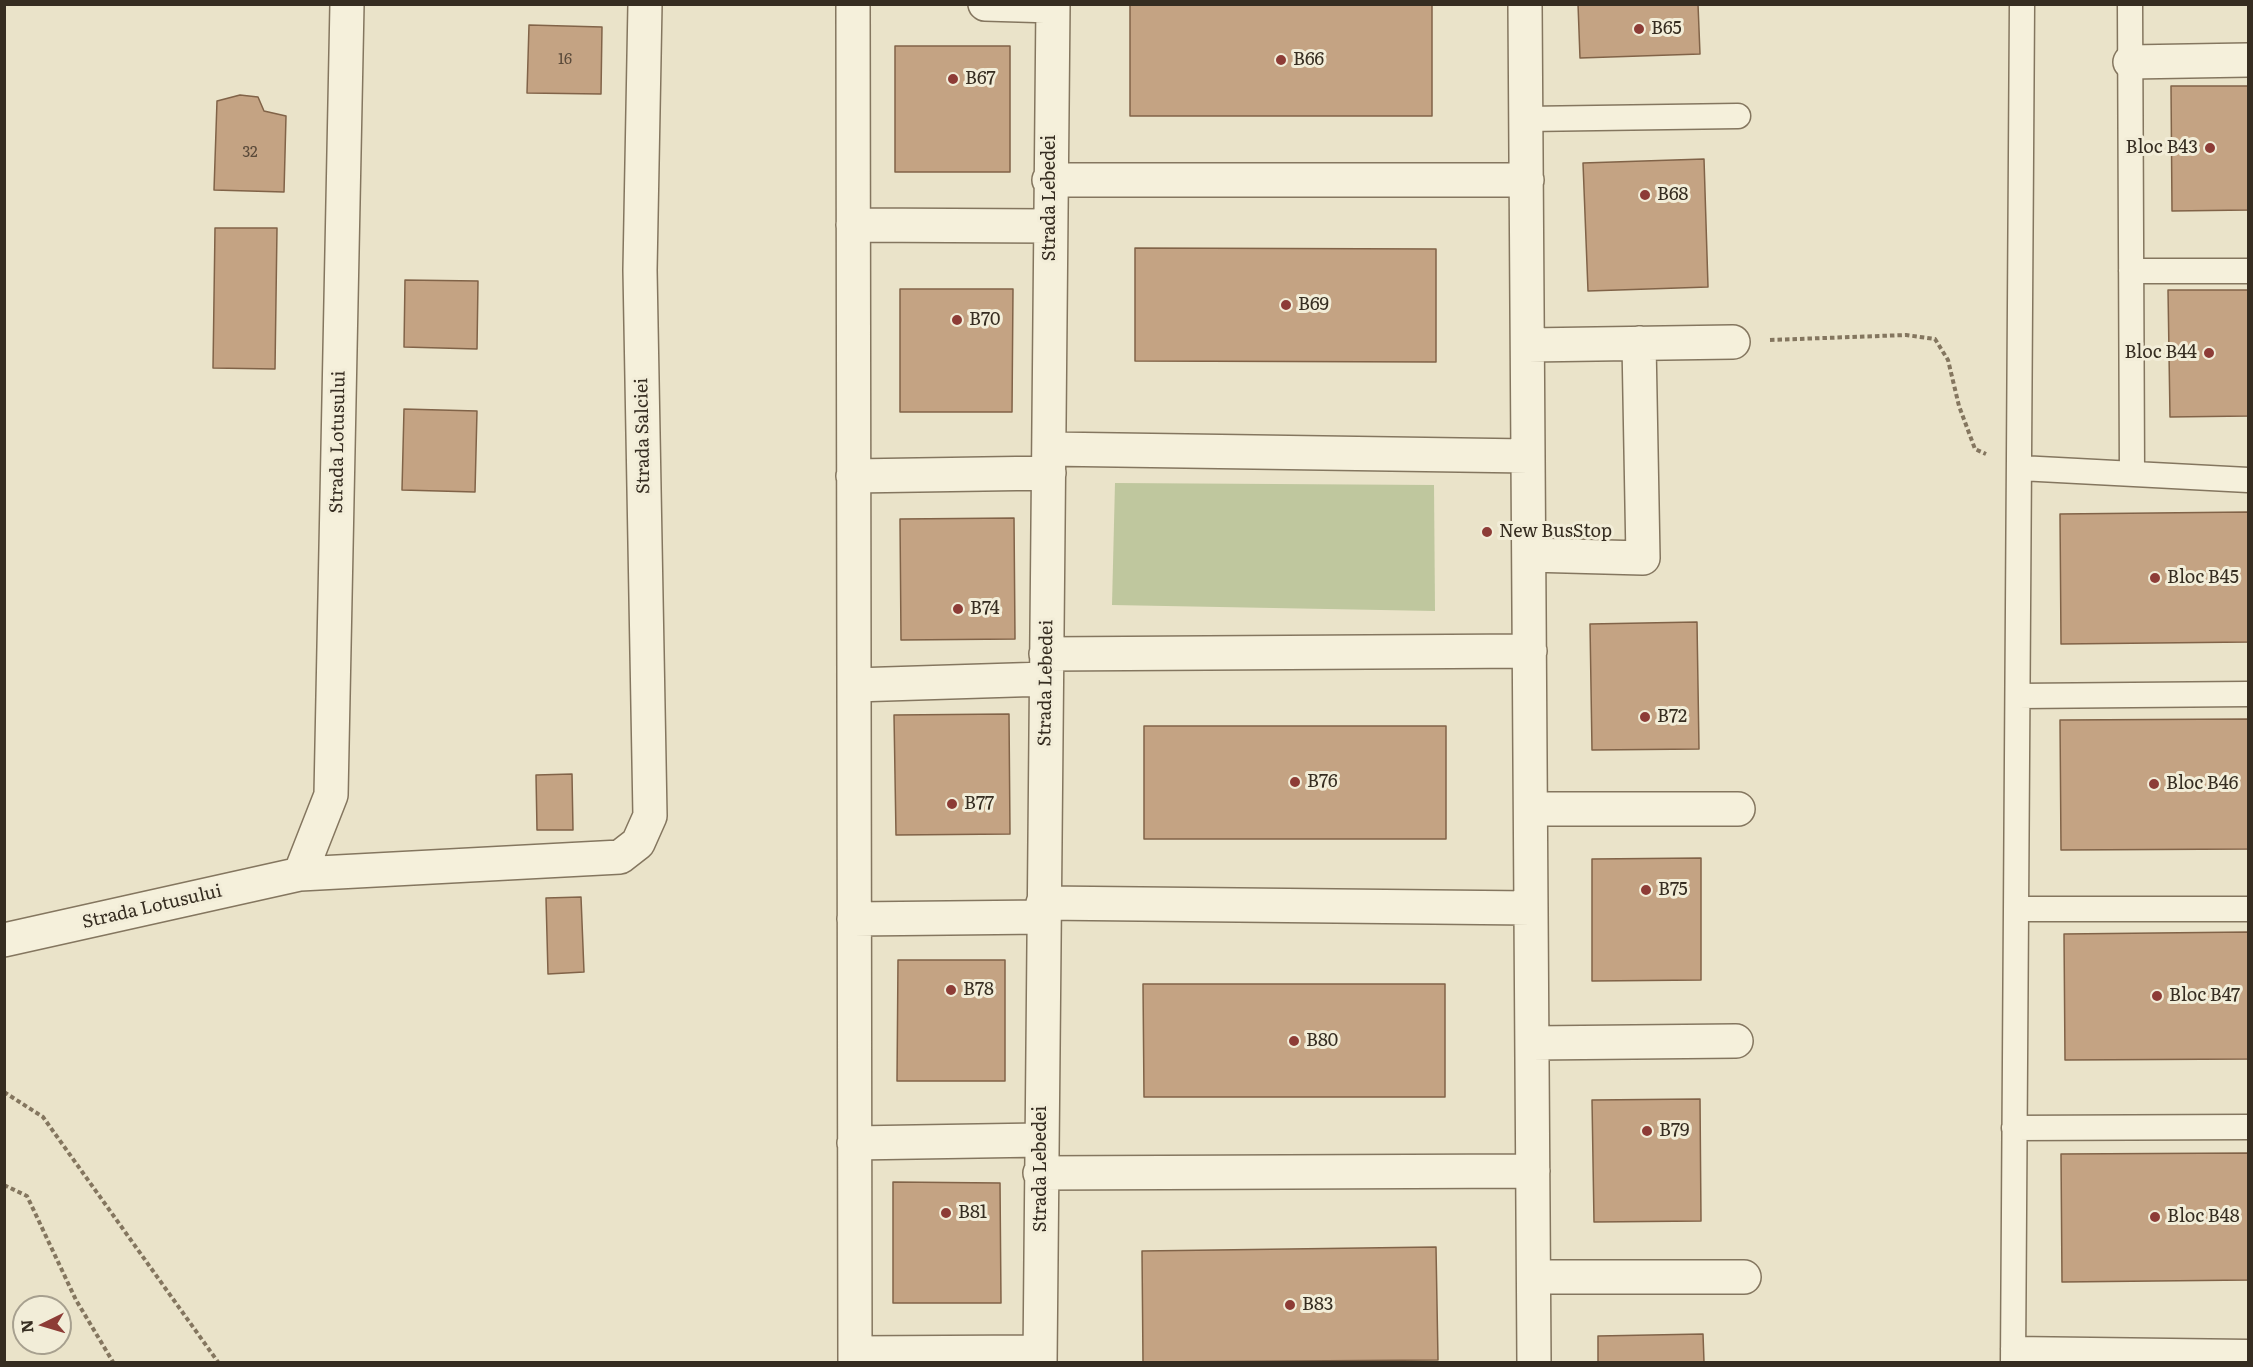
<!DOCTYPE html>
<html>
<head>
<meta charset="utf-8">
<style>
  body { margin:0 }
  #map { position:relative; width:2253px; height:1367px; overflow:hidden; background:#eae3c9; font-family:Literata,serif }
  canvas { display:block }
  .frame { position:absolute; inset:0; border:6px solid #362d21; pointer-events:none }
  .north { position:absolute; left:12px; top:1295px; width:60px; height:60px; box-sizing:border-box; background:#f2edd8; border:2px solid #a7a08f; border-radius:50%; rotate:265deg; font-size:16px; font-weight:700; line-height:24px; text-align:center; color:#362d21 }
  .north::after { content:''; display:block; margin:auto; width:21px; height:27px; background:#8d3c36; clip-path:polygon(50% 0,100% 100%,50% 72%,0 100%) }
</style>
</head>
<body>
<div id="map">
<canvas width="2253" height="1367"></canvas>
<div class="frame"></div>
<div class="north">N</div>
</div>
<script>
const g = document.querySelector('canvas').getContext('2d');
g.lineJoin = 'round';
function fill(path, color) { g.fillStyle = color; g.fill(path, 'evenodd'); }
function stroke(path, color, width, dash) { g.strokeStyle = color; g.lineWidth = width; g.lineCap = dash ? 'butt' : 'round'; g.setLineDash(dash || []); g.stroke(path); }
function label(font, color, halo, rows, align = 'center') {
  g.font = font + ' Literata,serif'; g.lineWidth = 6; g.setLineDash([]); g.textBaseline = 'middle'; g.strokeStyle = halo; g.fillStyle = color; for (const [text, x, y, turn = 0] of rows) {
    g.save(); g.translate(x, y); g.rotate((+turn || 0) * Math.PI / 180); g.textAlign = isNaN(turn) ? turn : align; if (halo) g.strokeText(text, 0, 0); g.fillText(text, 0, 0); g.restore();
  }
}
fill(new Path2D(`
  M1115 483 1434 485 1435 611 1112 605Z`), '#bfc79e');
const building = new Path2D(`
  M1130 4H1432V116H1130Z
  M1578 4H1698L1700 54 1580 58Z
  M529 25 602 27 601 94 527 93Z
  M895 46H1010V172H895Z
  M2171 86H2248V210L2172 211Z
  M240 95 258 97 264 111 286 116 284 192 214 190 217 101Z
  M1704 159 1708 287 1588 291 1583 163Z
  M215 228H277L275 369 213 368Z
  M1135 248 1436 249V362L1135 361Z
  M405 280 478 281 477 349 404 347Z
  M900 289H1013L1012 412H900Z
  M2168 290H2248V416L2170 417Z
  M404 409 477 411 475 492 402 490Z
  M2248 512V642L2061 644 2060 514Z
  M1014 518 1015 639 901 640 900 519Z
  M1697 622 1699 749 1592 750 1590 624Z
  M1009 714 1010 834 896 835 894 715Z
  M2248 719V849L2061 850 2060 720Z
  M1144 726H1446V839H1144Z
  M572 774 573 830H537L536 775Z
  M1701 858V980L1592 981V859Z
  M581 897 584 972 548 974 546 898Z
  M2248 932V1059L2065 1060 2064 934Z
  M898 960H1005V1081H897Z
  M1143 984H1445V1097H1144Z
  M1700 1099 1701 1221 1594 1222 1592 1100Z
  M2248 1153V1280L2062 1282 2061 1154Z
  M893 1182 1000 1183 1001 1303H893Z
  M1436 1247 1438 1360 1143 1362 1142 1251Z
  M1703 1334 1704 1362H1598V1336Z`);
fill(building, '#c4a383');
stroke(building, '#816348', 1.5);
const lane = new Path2D(`
  M2130 4 2132 474
  M1526 119 1738 116
  M2131 271H2248
  M2020 468 2248 480
  M2018 696 2248 694
  M2016 909H2248
  M2014 1128 2248 1127
  M2013 1349 2248 1352
  M2013 1362 2022 4`);
const street = new Path2D(`
  M853 4 855 1362
  M985 4 1053 6
  M1525 4 1534 1362
  M2130 62 2248 60
  M1049 180H1527
  M853 225 1049 226
  M1528 345 1733 342
  M1049 449 1528 456
  M853 476 1049 473
  M1529 555 1643 558 1639 343
  M1046 654 1530 651
  M854 685 1046 679
  M1531 809H1738
  M300 874 331 795 347 4
  M1043 903 1531 908
  M854 919 1043 917
  M4 940 300 874 620 857 638 843 650 816 640 270 645 4
  M1532 1043 1736 1041
  M854 1143 1040 1140
  M1040 1173 1533 1171
  M1534 1277H1744
  M855 1353 1040 1352
  M1040 1362 1053 4`);
stroke(lane, '#84765f', 27);
stroke(street, '#84765f', 36);
stroke(new Path2D(`
  M1770 340 1906 335 1935 339 1948 360 1959 406 1975 449 1986 454
  M4 1092 43 1117 218 1362
  M4 1185 27 1196 76 1300 113 1362`), '#84765f', 4, [4.5, 3]);
stroke(lane, '#f5f0db', 24);
stroke(street, '#f5f0db', 33);
for (const [x, y, r, color] of [
  [1639,29,6,"#8d3c36"],
  [1281,60,6,"#8d3c36"],
  [953,79,6,"#8d3c36"],
  [2210,148,6,"#8d3c36"],
  [1645,195,6,"#8d3c36"],
  [1286,305,6,"#8d3c36"],
  [957,320,6,"#8d3c36"],
  [2209,353,6,"#8d3c36"],
  [1487,532,6,"#8d3c36"],
  [2155,578,6,"#8d3c36"],
  [958,609,6,"#8d3c36"],
  [1645,717,6,"#8d3c36"],
  [1295,782,6,"#8d3c36"],
  [2154,784,6,"#8d3c36"],
  [952,804,6,"#8d3c36"],
  [1646,890,6,"#8d3c36"],
  [951,990,6,"#8d3c36"],
  [2157,996,6,"#8d3c36"],
  [1294,1041,6,"#8d3c36"],
  [1647,1131,6,"#8d3c36"],
  [946,1213,6,"#8d3c36"],
  [2155,1217,6,"#8d3c36"],
  [1290,1305,6,"#8d3c36"]
]) { const dot = new Path2D(); dot.arc(x, y, r, 0, 2 * Math.PI); g.fillStyle = color; g.fill(dot); stroke(dot, '#f2edd8', 2); }
label('15px', '#5a4a3a', null, [
  ["16",565,60],
  ["32",250,153]
]);
label('18px', '#362d21', '#f2edd8', [
  ["B65",1651,29],
  ["B66",1293,60],
  ["B67",965,79],
  ["Bloc B43",2198,148,"right"],
  ["B68",1657,195],
  ["B69",1298,305],
  ["B70",969,320],
  ["Bloc B44",2197,353,"right"],
  ["New BusStop",1499,532],
  ["Bloc B45",2167,578],
  ["B74",970,609],
  ["B72",1657,717],
  ["B76",1307,782],
  ["Bloc B46",2166,784],
  ["B77",964,804],
  ["B75",1658,890],
  ["B78",963,990],
  ["Bloc B47",2169,996],
  ["B80",1306,1041],
  ["B79",1659,1131],
  ["B81",958,1213],
  ["Bloc B48",2167,1217],
  ["B83",1302,1305]
], 'left');
label('18px', '#362d21', '#f2edd8', [
  ["Strada Lebedei",1050,198,-90],
  ["Strada Salciei",643,436,-91],
  ["Strada Lotusului",338,442,-89],
  ["Strada Lebedei",1046,683,-89],
  ["Strada Lotusului",152,907,-13],
  ["Strada Lebedei",1041,1169,-90]
]);
</script>
</body>
</html>
